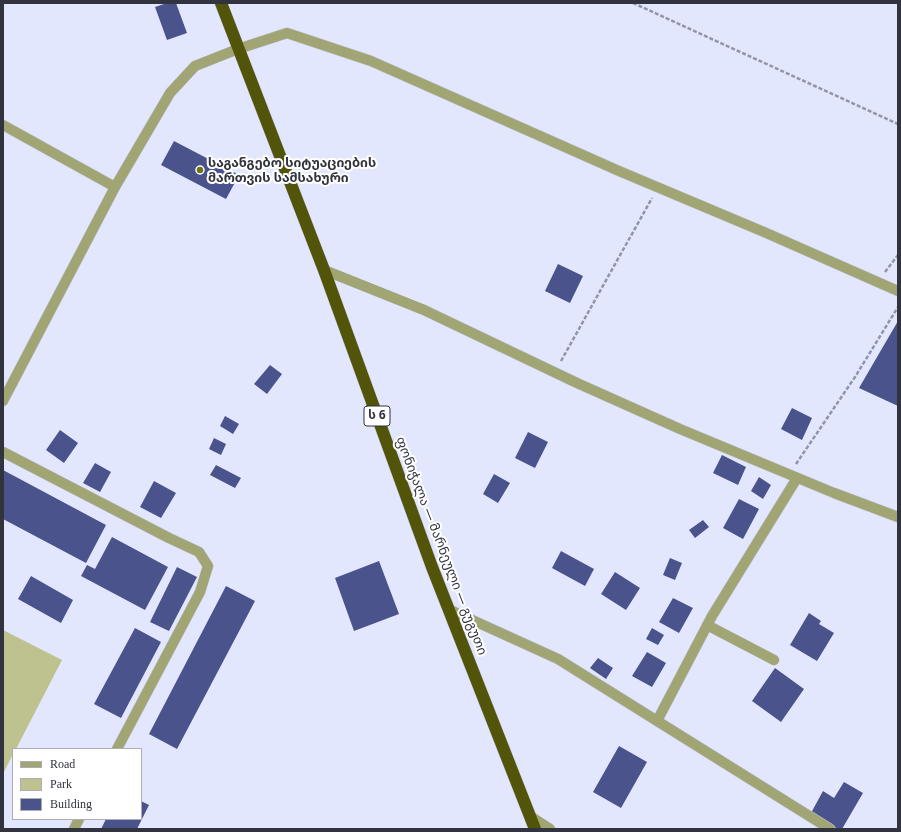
<!DOCTYPE html>
<html>
<head>
<meta charset="utf-8">
<style>
  body { margin:0 }
  #map { position:relative; width:901px; height:832px; overflow:hidden; background:#e2e7fe; font-family:Georgia,serif }
  canvas { display:block }
  .frame { position:absolute; inset:0; border:4px solid #31333e; pointer-events:none }
  .legend { position:absolute; left:12px; top:748px; width:130px; height:72px; box-sizing:border-box; background:#fff; border:1px solid #adadb2; margin:0; padding:5px 7px; list-style:none; font-size:12px; color:#31333e }
  .legend li { display:flex; align-items:center; gap:8px; height:20px }
  .legend b { width:20px; border:1px solid #adadb2 }
</style>
</head>
<body>
<div id="map">
<canvas width="901" height="832"></canvas>
<div class="frame"></div>
<ul class="legend">
<li><b style="height:5px;background:#a1a573"></b>Road</li>
<li><b style="height:11px;background:#bdc28f"></b>Park</li>
<li><b style="height:11px;background:#4a538b"></b>Building</li>
</ul>
</div>
<script>
const g = document.querySelector('canvas').getContext('2d');
g.lineJoin = 'round';
function fill(path, color) { g.fillStyle = color; g.fill(path, 'evenodd'); }
function stroke(path, color, width, dash) { g.strokeStyle = color; g.lineWidth = width; g.lineCap = dash ? 'butt' : 'round'; g.setLineDash(dash || []); g.stroke(path); }
function label(font, color, halo, rows, align = 'center') {
  g.font = font + ' Georgia,"Noto Sans Georgian",serif'; g.lineWidth = 4; g.setLineDash([]); g.textBaseline = 'middle'; g.strokeStyle = halo; g.fillStyle = color; for (const [text, x, y, turn = 0] of rows) {
    g.save(); g.translate(x, y); g.rotate((+turn || 0) * Math.PI / 180); g.textAlign = isNaN(turn) ? turn : align; if (halo) g.strokeText(text, 0, 0); g.fillText(text, 0, 0); g.restore();
  }
}
fill(new Path2D(`
  M3 630 62 660 16 749H13V754L4 772Z`), '#bdc28f');
fill(new Path2D(`
  M167 3H176L187 33 167 40 155 7Z
  M174 141 239 175 226 199 161 165Z
  M558 264 583 276 570 303 545 291Z
  M898 321V406L859 388Z
  M270 365 282 374 267 394 254 384Z
  M792 408 812 418 802 440 781 429Z
  M225 416 239 424 233 434 220 426Z
  M60 430 78 443 64 463 46 450Z
  M528 432 548 442 535 468 515 458Z
  M214 438 226 444 221 455 209 449Z
  M722 455 746 467 738 485 713 473Z
  M95 463 111 472 100 492 83 483Z
  M216 465 241 478 235 488 210 475Z
  M3 470 106 525 86 563 3 519Z
  M494 474 510 483 498 503 483 494Z
  M759 477 771 485 763 499 751 491Z
  M154 481 176 493 161 518 140 507Z
  M739 499 759 509 743 539 723 528Z
  M703 520 709 527 695 538 689 530Z
  M112 537 168 567 145 610 81 576 87 565 95 569Z
  M561 551 594 569 585 586 552 568Z
  M670 558 682 563 675 580 663 575Z
  M379 561 399 614 354 631 335 578Z
  M177 567 197 577 169 631 150 622Z
  M615 572 640 588 626 610 601 594Z
  M31 576 73 600 61 623 18 599Z
  M226 586 255 601 177 749 149 734Z
  M673 598 693 608 679 633 659 622Z
  M809 613 821 621 819 624 834 633 817 661 790 645Z
  M135 628 161 642 121 718 94 704Z
  M652 628 664 635 658 645 646 639Z
  M647 652 666 663 652 687 632 676Z
  M598 658 613 668 606 679 590 668Z
  M775 668 804 689 781 722 752 701Z
  M619 746 647 762 621 808 593 792Z
  M844 782 863 793 842 829H838L811 813 823 791 834 798Z
  M141 801 149 805 137 829H101L106 819H141Z`), '#4a538b');
const minor = new Path2D(`
  M3 125 115 187
  M324 270 424 310 577 383 680 429 834 493 898 517
  M3 401 115 187 170 93 195 66 238 49 287 33 371 61 619 171 764 232 898 291
  M3 452 169 538 199 552 208 566 200 592 117 749
  M448 609 558 659 830 829
  M707 625 774 660
  M657 721 712 616 797 478
  M530 816 550 829
  M74 829 79 819`);
const highway = new Path2D(`
  M221 3 324 270 432 567 535 829`);
stroke(minor, '#bfc3d8', 11);
stroke(highway, '#bfc3d8', 13);
stroke(new Path2D(`
  M633 3 898 124
  M885 272 898 255
  M561 361 652 198
  M796 464 855 377 898 307`), '#9295a7', 2.5, [4, 2]);
stroke(minor, '#a1a573', 10);
stroke(highway, '#515409', 12);
for (const [x, y, r, color] of [
  [200,170,4,"#6e7319"]
]) { const dot = new Path2D(); dot.arc(x, y, r, 0, 2 * Math.PI); g.fillStyle = color; g.fill(dot); stroke(dot, '#fff', 1.5); }
for (const [x, y, w] of [
  [377,416,26]
]) { const box = new Path2D(); box.roundRect(x - w / 2, y - 10, w, 20, 3); g.fillStyle = '#fff'; g.fill(box); stroke(box, '#31333e', 1); }
label('bold 12px', '#31333e', null, [
  ["ს 6",377,416]
]);
label('bold 13px', '#31333e', '#fff', [
  ["საგანგებო სიტუაციების",208,163],
  ["მართვის სამსახური",208,178]
], 'left');
label('13px', '#31333e', '#fff', [
  ["ფონიჭალა — მარნეული — გუგუთი",441,546,69]
]);
</script>
</body>
</html>
